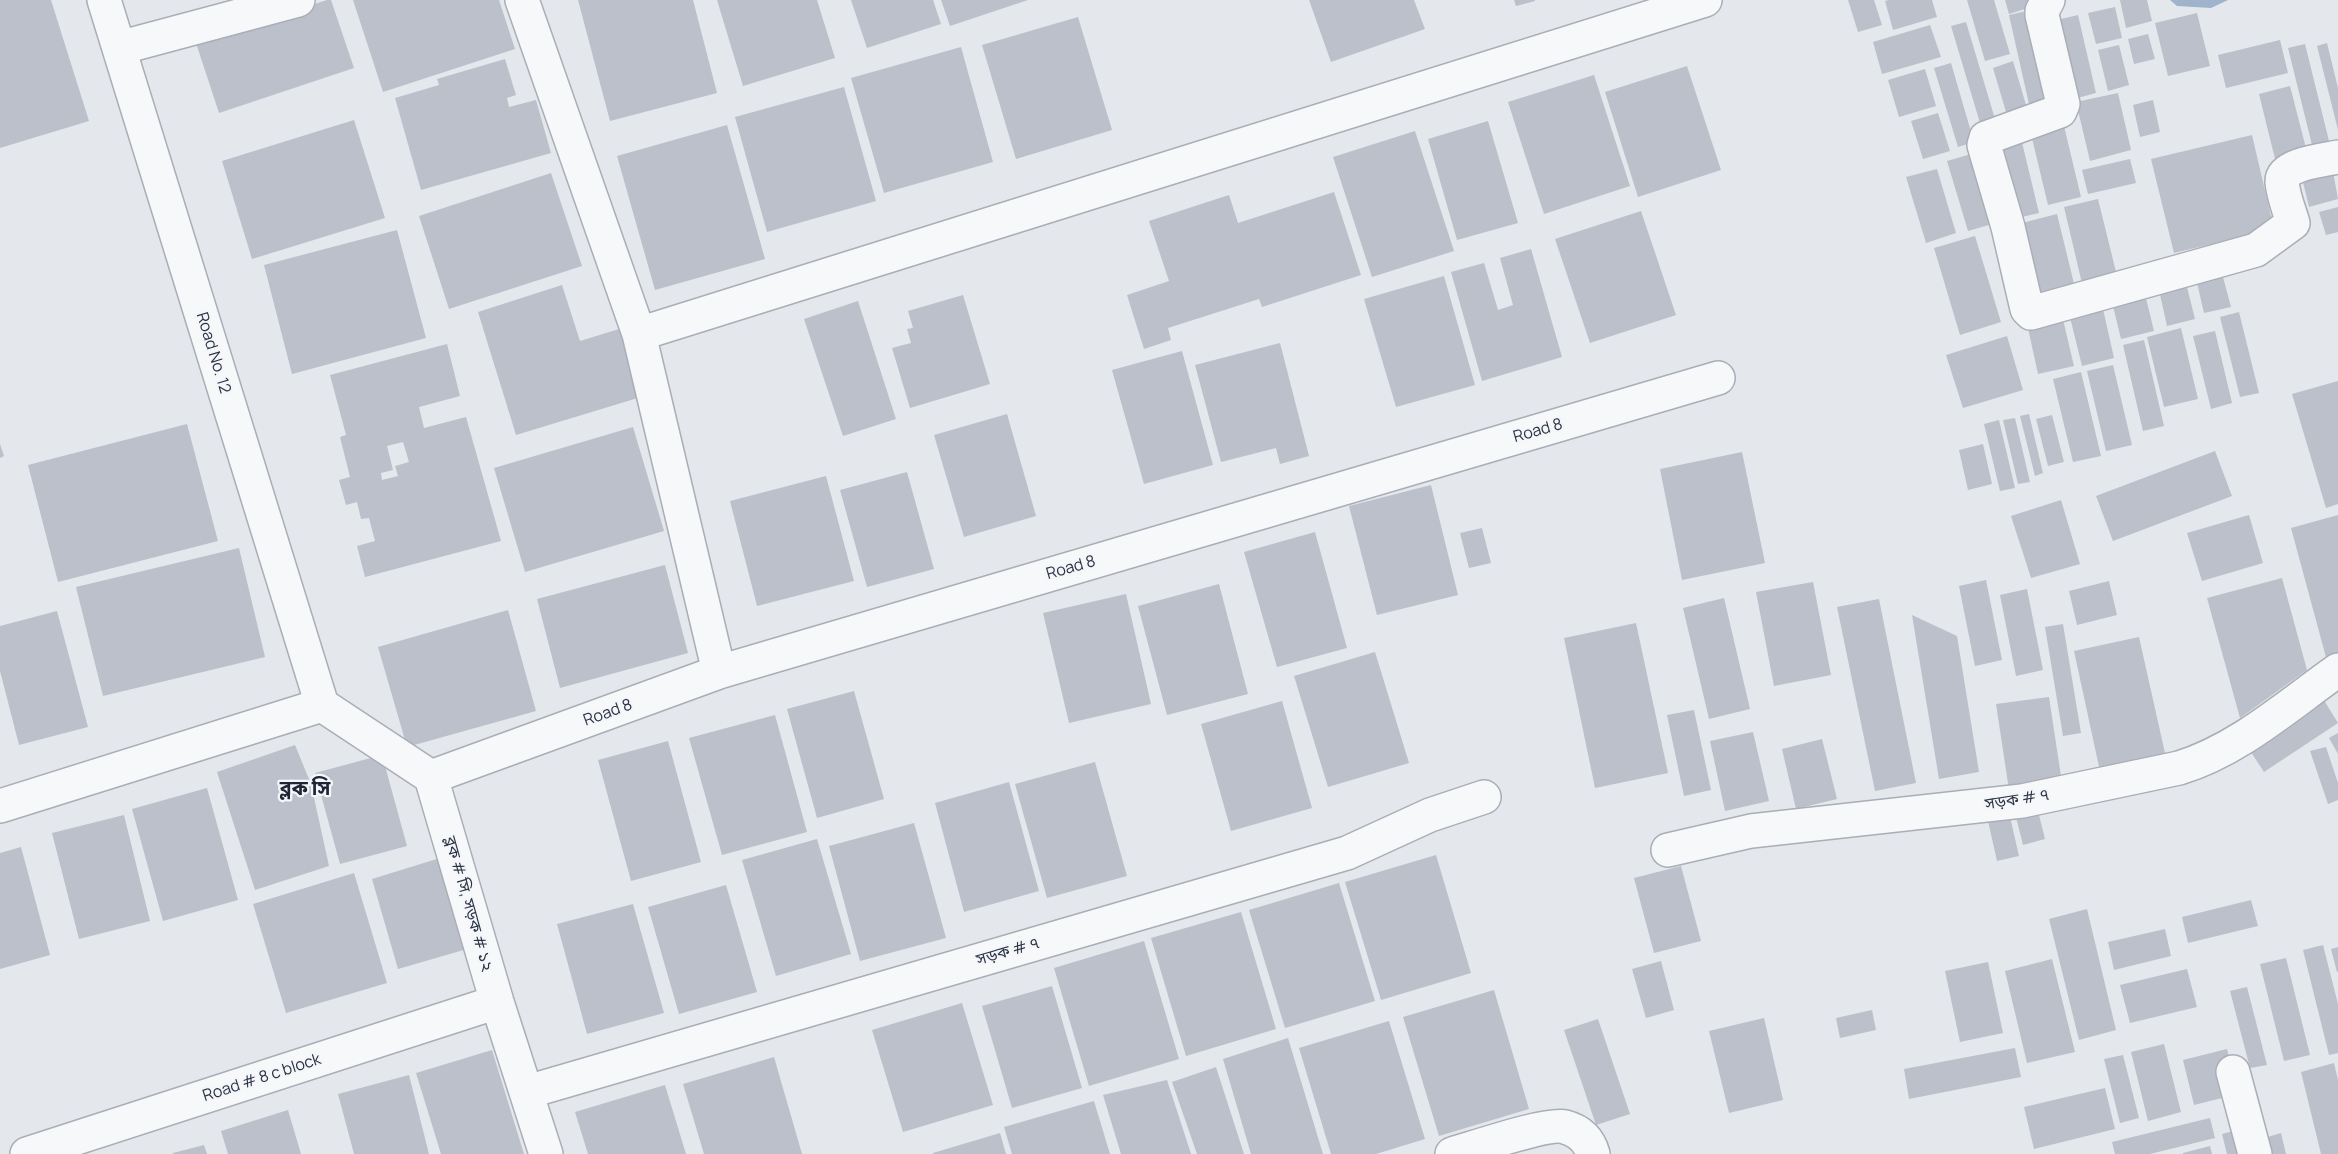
<!DOCTYPE html>
<html>
<head>
<meta charset="utf-8">
<style>
  body { margin:0 }
  canvas { display:block; background:#e4e7ec }
</style>
</head>
<body>
<canvas width="2338" height="1154"></canvas>
<script>
const g = document.querySelector('canvas').getContext('2d');
g.lineJoin = 'round';
function fill(path, color) { g.fillStyle = color; g.fill(path, 'evenodd'); }
function stroke(path, color, width, dash) { g.strokeStyle = color; g.lineWidth = width; g.lineCap = dash ? 'butt' : 'round'; g.setLineDash(dash || []); g.stroke(path); }
function label(font, color, halo, rows, align = 'center') {
  g.font = font + ' Manrope,"Noto Sans Bengali",sans-serif'; g.lineWidth = 4.5; g.setLineDash([]); g.textBaseline = 'middle'; g.strokeStyle = halo; g.fillStyle = color; for (const [text, x, y, turn = 0] of rows) {
    g.save(); g.translate(x, y); g.rotate((+turn || 0) * Math.PI / 180); g.textAlign = isNaN(turn) ? turn : align; if (halo) g.strokeText(text, 0, 0); g.fillText(text, 0, 0); g.restore();
  }
}
fill(new Path2D(`
  M2170 0H2228L2211 8 2177 6Z`), '#9fb4cc');
fill(new Path2D(`
  M0 0H51L89 121 0 148Z
  M327 0H331L354 68 219 113 196 43Z
  M353 0H499L515 49 383 92Z
  M578 0H693L717 93 610 121Z
  M717 0H817L835 58 743 86Z
  M851 0H933L941 24 867 48Z
  M941 0H1028L950 26Z
  M1309 0H1414L1425 29 1331 62Z
  M1514 0H1535V1L1516 6Z
  M1848 0H1874L1882 25 1858 32Z
  M1889 0H1932L1937 17 1893 30 1885 1Z
  M1967 0H1994L2010 54 1985 61Z
  M2005 0H2043L2044 3 2009 14Z
  M2120 0H2147L2152 21 2126 28Z
  M2115 7 2122 38 2096 44 2088 13Z
  M2031 10 2053 109 2031 113 2009 15Z
  M2197 13 2210 66 2168 76 2155 23Z
  M2078 15 2096 93 2066 101 2048 22Z
  M1078 17 1112 130 1016 159 982 45Z
  M1966 22 1998 129 1983 133 1951 26Z
  M1930 25 1941 57 1882 74 1873 42Z
  M2148 34 2155 59 2134 64 2128 39Z
  M2280 40 2288 73 2226 88 2218 55Z
  M2327 43 2338 88V130L2317 46Z
  M2305 44 2331 149 2314 153 2288 48Z
  M2119 45 2129 85 2108 91 2098 50Z
  M961 47 993 162 884 193 851 78Z
  M505 59 516 95 507 98 509 107 536 100 551 153 421 190 395 98 439 85 437 79Z
  M2013 61 2029 115 2009 122 1993 68Z
  M1951 63 1974 142 1958 147 1934 68Z
  M1687 66 1721 170 1638 197 1605 92Z
  M1925 69 1936 106 1899 117 1888 80Z
  M1594 75 1630 186 1544 214 1508 102Z
  M2290 86 2308 156 2276 163 2259 94Z
  M844 87 876 201 767 232 735 117Z
  M2118 93 2131 150 2090 161 2076 102Z
  M2153 100 2160 132 2140 137 2133 105Z
  M1938 113 1950 151 1923 159 1911 121Z
  M354 120 385 218 252 259 222 161Z
  M1488 121 1518 223 1457 240 1428 139Z
  M2063 122 2081 197 2048 205 2030 130Z
  M727 125 765 259 655 290 617 156Z
  M1415 131 1454 251 1372 277 1333 157Z
  M2020 134 2039 213 2013 219 1994 140Z
  M2252 135 2274 229 2174 253 2151 159Z
  M1978 152 1999 222 1968 231 1947 161Z
  M2130 159 2136 183 2088 194 2082 170Z
  M2332 166 2338 199 2309 207 2301 174Z
  M1937 169 1956 233 1926 243 1906 177Z
  M551 173 582 266 449 309 419 216Z
  M1334 192 1361 275 1262 307 1259 299 1168 328 1171 340 1144 349 1127 295 1169 281 1149 221 1229 195 1238 223Z
  M2098 199 2119 284 2084 292 2064 207Z
  M2338 207V232L2326 235 2319 212Z
  M1641 211 1676 315 1590 343 1555 239Z
  M2057 214 2077 296 2037 306 2018 224Z
  M397 230 426 338 292 374 264 265Z
  M1975 236 2001 322 1960 335 1934 248Z
  M1531 249 1562 357 1482 381 1451 272 1484 263 1498 310 1513 305 1500 258Z
  M1444 276 1475 385 1396 407 1364 299Z
  M2223 277 2231 307 2204 313 2197 283Z
  M2186 283 2195 319 2167 326 2159 290Z
  M562 285 580 341 619 329 641 397 516 435 478 312Z
  M2144 290 2154 331 2121 339 2111 298Z
  M963 295 990 384 910 408 892 348 911 343 907 329 913 328 908 311Z
  M2101 300 2114 358 2082 366 2068 309Z
  M858 301 896 419 843 436 804 319Z
  M2061 311 2074 366 2038 374 2026 319Z
  M2239 312 2259 393 2240 397 2220 317Z
  M2181 328 2198 399 2164 407 2147 337Z
  M2215 331 2232 403 2211 409 2193 336Z
  M2007 336 2023 390 1963 408 1946 355Z
  M2144 340 2164 426 2143 431 2123 345Z
  M1280 343 1309 456 1280 464 1276 448 1221 462 1195 365Z
  M447 344 460 396 419 407 424 428 466 417 501 541 365 577 357 546 375 541 369 518 361 519 357 502 346 505 339 480 350 477 340 437 346 435 330 375ZM403 442 409 462 395 466 398 476 382 480 381 473 393 470 387 446Z
  M1182 351 1213 465 1144 484 1112 370Z
  M2113 365 2132 445 2106 451 2087 371Z
  M2081 372 2101 456 2073 462 2053 379Z
  M2338 381V504L2326 508 2292 394Z
  M1007 414 1036 516 964 537 934 435Z
  M2029 414 2043 473 2035 476 2020 416Z
  M2052 415 2064 462 2048 466 2036 419Z
  M2015 418 2030 482 2018 484 2003 420Z
  M1999 420 2015 488 2000 491 1984 424Z
  M187 424 218 541 58 582 28 465Z
  M633 427 664 531 525 572 494 468Z
  M0 444 4 456 0 458Z
  M1983 444 1992 484 1968 490 1959 450Z
  M2215 451 2232 496 2113 541 2096 496Z
  M1742 452 1765 563 1682 580 1660 469Z
  M907 472 934 569 867 587 840 490Z
  M826 476 854 581 757 606 730 501Z
  M1431 485 1458 595 1377 615 1349 506Z
  M2061 500 2080 564 2031 578 2011 516Z
  M2249 515 2263 563 2202 581 2187 533Z
  M2338 515V653L2327 661 2291 528Z
  M1482 528 1491 563 1469 568 1460 533Z
  M1315 532 1347 648 1277 667 1244 552Z
  M239 548 265 657 103 696 76 587Z
  M665 565 688 653 560 688 537 599Z
  M2282 578 2307 670 2240 718 2207 598Z
  M1986 580 2002 660 1975 666 1959 586Z
  M2109 581 2117 615 2077 625 2069 591Z
  M1813 582 1831 675 1774 686 1756 592Z
  M1219 584 1248 694 1167 715 1138 606Z
  M2027 589 2043 670 2016 676 2000 595Z
  M1126 594 1151 704 1069 723 1043 613Z
  M1724 598 1750 709 1709 719 1683 608Z
  M1879 599 1916 783 1875 791 1837 607Z
  M508 610 536 711 407 747 378 647Z
  M57 611 88 727 19 745 0 671V626Z
  M1912 615 1957 636 1979 772 1939 779Z
  M1636 623 1668 773 1595 788 1564 638Z
  M2063 624 2081 733 2063 736 2045 627Z
  M2139 637 2167 762 2101 776 2074 651Z
  M1375 652 1409 763 1328 787 1294 676Z
  M854 691 884 799 817 818 787 709Z
  M2049 697 2062 783 2009 790 1996 704Z
  M2322 697 2338 723 2264 772 2247 746Z
  M1282 701 1312 808 1231 831 1201 724Z
  M1694 710 1711 790 1684 796 1667 715Z
  M775 715 807 832 722 855 689 738Z
  M1753 732 1769 801 1725 811 1710 741Z
  M2338 733V754L2329 738Z
  M1822 739 1837 799 1796 809 1782 749Z
  M668 741 701 862 631 881 598 760Z
  M295 745 311 784 329 866 255 890 217 772Z
  M2326 747 2338 783V800L2328 804 2310 751Z
  M382 755 407 846 340 864 315 773Z
  M1095 762 1127 876 1047 898 1015 784Z
  M1009 782 1039 891 964 912 935 803Z
  M207 788 238 900 163 921 132 809Z
  M2037 807 2045 839 2023 845 2015 813Z
  M2008 808 2019 856 1997 861 1986 812Z
  M124 815 150 921 79 939 52 833Z
  M914 823 946 938 860 961 829 846Z
  M817 839 851 954 776 976 742 860Z
  M21 847 50 955 0 969V853Z
  M1436 855 1471 973 1381 1000 1345 882Z
  M440 858 467 949 398 969 372 879Z
  M1681 866 1701 941 1654 953 1634 878Z
  M354 873 387 983 286 1013 253 904Z
  M1339 883 1375 1001 1285 1028 1249 910Z
  M726 885 757 992 679 1014 648 907Z
  M2251 900 2258 926 2188 943 2182 917Z
  M633 904 664 1013 587 1034 557 924Z
  M2087 909 2116 1030 2079 1040 2049 919Z
  M1241 912 1276 1029 1186 1056 1151 938Z
  M2165 929 2171 956 2114 970 2108 942Z
  M1144 941 1179 1059 1089 1086 1054 968Z
  M2323 945 2338 1004V1053L2329 1055 2303 950Z
  M2338 947V972H2337L2331 949Z
  M2286 958 2310 1055 2284 1061 2260 964Z
  M2052 959 2075 1052 2027 1063 2005 971Z
  M1661 961 1674 1010 1646 1018 1632 969Z
  M1988 962 2003 1033 1960 1042 1945 971Z
  M2187 969 2197 1007 2130 1023 2120 985Z
  M1052 986 1082 1088 1012 1108 982 1006Z
  M2247 987 2267 1065 2250 1068 2230 991Z
  M1494 990 1529 1109 1439 1136 1403 1017Z
  M962 1003 993 1105 903 1132 872 1030Z
  M1872 1010 1876 1030 1840 1038 1836 1018Z
  M1764 1018 1783 1100 1729 1113 1709 1031Z
  M1598 1019 1630 1114 1596 1125 1564 1030Z
  M1389 1021 1425 1139 1376 1154H1331L1299 1048Z
  M1288 1038 1323 1154H1251L1223 1059Z
  M2164 1044 2181 1112 2148 1121 2131 1052Z
  M2015 1048 2021 1077 1909 1099 1904 1069Z
  M2227 1049 2238 1094 2194 1105 2183 1060Z
  M492 1050 524 1154H441L416 1073Z
  M2123 1055 2139 1118 2120 1123 2104 1059Z
  M774 1057 802 1154H704L683 1084Z
  M2334 1063 2338 1080V1154H2321L2301 1072Z
  M1216 1067 1244 1154H1197L1172 1082Z
  M409 1075 429 1154H354L338 1094Z
  M1167 1080 1191 1154H1121L1103 1095Z
  M665 1085 686 1154H588L575 1112Z
  M2105 1088 2115 1129 2034 1149 2024 1107Z
  M1094 1101 1110 1154H1012L1004 1127Z
  M288 1110 301 1154H228L221 1131Z
  M2210 1118 2215 1138 2150 1154H2115L2112 1142Z
  M2244 1128 2250 1154H2227L2222 1134Z
  M1000 1133 1006 1154H933V1153Z
  M2281 1133 2286 1154H2264L2261 1139Z
  M204 1145 207 1154H173V1153Z
  M2210 1146 2212 1154H2183V1153Z`), '#bbc0ca');
const street = new Path2D(`
  M104 0 322 705
  M522 0 639 334 719 672
  M2048 0 2042 11V15L2063 104 2060 111 1986 138 1984 145 2008 227 2027 309 2031 313 2256 250 2293 223C2289 210 2283 195 2282 182 2281 164 2324 160 2338 157
  M119 48 298 0
  M639 334 1705 0
  M322 705 431 777 497 1002 546 1154
  M431 777 719 672 1718 378
  M0 806 322 705
  M1668 850 1751 831 2022 801 2179 768C2238 750 2287 706 2338 670
  M2233 1072 2255 1154
  M527 1092 1347 853 1430 815 1484 797
  M27 1154 497 1002
  M1452 1154C1473 1148 1549 1122 1565 1127 1580 1131 1589 1140 1593 1154`);
stroke(street, '#a9aeb7', 36);
stroke(street, '#f7f8fa', 33);
label('16px', '#2b3445', '#f4f6f9', [
  ["Road No. 12",213,353,73],
  ["Road 8",1538,431,-16],
  ["Road 8",1071,568,-16],
  ["Road 8",608,713,-20],
  ["সড়ক # ৭",2017,800,-9],
  ["ব্লক # সি, সড়ক # ১২",468,904,74],
  ["সড়ক # ৭",1008,952,-16],
  ["Road # 8 c block",262,1078,-18]
]);
label('bold 20px', '#1d2536', '#f4f6f9', [
  ["ব্লক সি",305,789]
]);
</script>
</body>
</html>
